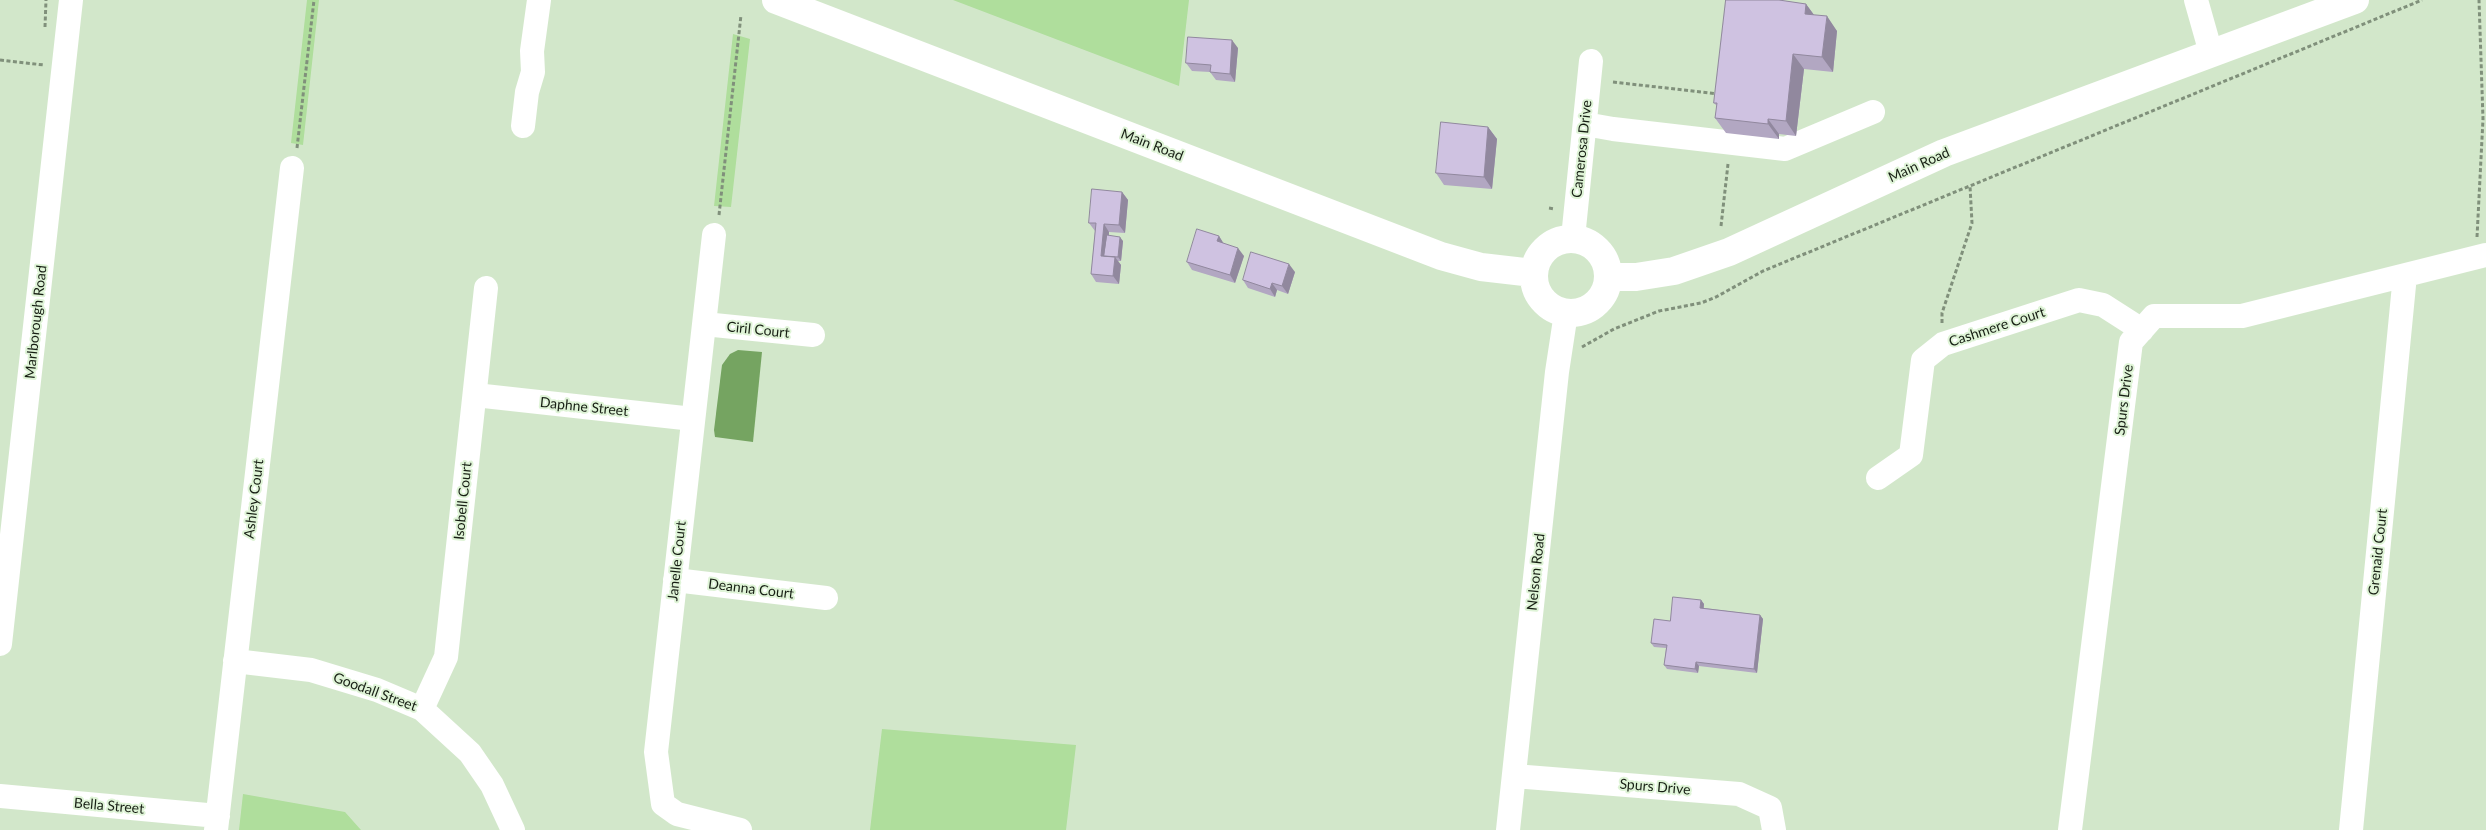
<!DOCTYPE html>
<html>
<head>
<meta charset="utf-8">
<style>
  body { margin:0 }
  canvas { display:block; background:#d2e7ca }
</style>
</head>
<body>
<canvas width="2486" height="830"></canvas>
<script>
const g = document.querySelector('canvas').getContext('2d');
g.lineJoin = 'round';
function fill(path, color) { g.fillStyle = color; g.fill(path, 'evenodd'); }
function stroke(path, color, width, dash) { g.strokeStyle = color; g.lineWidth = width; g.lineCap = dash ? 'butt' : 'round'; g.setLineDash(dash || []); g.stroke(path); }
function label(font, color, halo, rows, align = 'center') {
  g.font = font + ' Lato,sans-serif'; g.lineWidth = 4; g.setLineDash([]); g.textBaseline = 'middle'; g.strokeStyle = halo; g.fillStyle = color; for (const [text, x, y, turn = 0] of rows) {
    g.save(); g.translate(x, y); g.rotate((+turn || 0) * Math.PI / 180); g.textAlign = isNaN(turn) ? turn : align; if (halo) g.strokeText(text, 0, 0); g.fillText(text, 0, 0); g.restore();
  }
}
fill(new Path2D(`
  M307 0H319L303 145 291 143Z
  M953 0H1189L1179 86Z
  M733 34 750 39 731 207 714 206Z
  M882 729 1076 745 1066 830H870Z
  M243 794 345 812 361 830H239Z`), '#afde9c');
fill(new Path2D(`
  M738 350 762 352 753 442 715 437 714 430 722 365 730 354Z`), '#75a461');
stroke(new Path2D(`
  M45 27 46 0
  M0 60 44 65
  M1613 82 1719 94
  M297 148 314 0
  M1549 208 1555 209
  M719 215 741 15
  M1721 226 1728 164
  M2477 237 2483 119 2479 0
  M1942 323V313L1972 223 1970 186
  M1582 347 1614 329 1659 311 1701 303 1716 297 1763 271 2422 0`), '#80907b', 3, [4, 2.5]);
stroke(new Path2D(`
  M2196 0 2211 53
  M1585 124 1613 129 1785 149 1873 112
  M523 126 527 92 533 72 532 51 539 0
  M714 235 656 752 663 804 677 814 740 830
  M1573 238 1591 61
  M704 324 813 335
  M475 395 693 419
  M1878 478 1911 455 1923 360 1943 344 2079 300 2103 305 2142 330
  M675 580 826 598
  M0 644 71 0
  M235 661 311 670 377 690 422 709 470 753 492 785 513 830
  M422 709 446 657 486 288
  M1514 776 1739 794 1770 808 1774 830
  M0 796 218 816
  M216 830 292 168
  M1508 830 1557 372 1566 313
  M2070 830 2131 342 2154 316H2242L2486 255
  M2351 830 2405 275`), '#fff', 24);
stroke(new Path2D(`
  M776 0 1441 256 1481 267 1533 273
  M1534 276a37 37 0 1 1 74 0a37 37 0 1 1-74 0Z
  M1608 277H1636L1674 271 1729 252 1944 153 2355 0`), '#fff', 28);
fill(new Path2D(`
  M1726 0H1781V1L1806 4 1814 15 1837 31 1833 72 1804 69 1796 136 1779 134V139L1726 133 1715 118 1717 106 1714 103Z
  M1238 48 1235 82 1216 80 1210 72 1192 71 1186 63Z
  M1488 127 1497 139 1492 189 1444 185 1436 173Z
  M1122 192 1128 200 1125 233 1109 232V236L1123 241 1121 261H1118L1121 265 1119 284 1096 282 1091 274 1095 231 1089 223Z
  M1219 236 1223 243 1244 256 1235 283 1192 270 1187 262Z
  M1295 272 1288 294 1277 290 1275 297 1248 288 1243 280Z
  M1701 600 1704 604V608L1760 615 1763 619 1757 673 1699 666 1698 673 1667 669 1664 665 1666 648 1654 647 1651 643 1670 621Z`), '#b2a7c2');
fill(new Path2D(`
  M1806 4 1817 19 1805 14Z
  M1827 16 1837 31 1833 72 1822 57Z
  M1232 40 1238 48 1235 82 1230 74Z
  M1793 54 1804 69 1796 136 1786 121Z
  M1768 119 1779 134V139L1768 124Z
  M1488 127 1497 139 1492 189 1484 177Z
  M1122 192 1128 200 1125 233 1119 225Z
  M1104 224 1109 232 1107 256H1101Z
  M1219 236 1224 244 1217 241Z
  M1120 237 1123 241 1121 261 1118 257Z
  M1238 248 1244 256 1235 283 1230 275Z
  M1115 257 1121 265 1119 284 1113 276Z
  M1289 264 1295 272 1288 294 1282 286Z
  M1272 283 1277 290 1275 297 1270 289Z
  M1701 600 1704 604 1703 612 1700 608Z
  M1760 615 1763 619 1757 673 1754 669Z
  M1696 662 1699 666 1698 673 1695 669Z`), '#91889e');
const building = new Path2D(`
  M1726 0H1779L1806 4 1805 14 1827 16 1822 57 1793 54 1786 121 1768 119V124L1715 118 1717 103H1714Z
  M1188 37 1232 40 1230 74 1210 72 1211 65 1186 63Z
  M1441 122 1488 127 1484 177 1436 173Z
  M1092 189 1122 192 1119 225 1104 224 1101 256 1115 257 1113 276 1091 274 1096 223H1089Z
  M1197 229 1219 236 1217 241 1238 248 1230 275 1187 262Z
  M1107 235 1120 237 1118 257 1104 256Z
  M1251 252 1289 264 1282 286 1272 283 1270 289 1243 280Z
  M1673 597 1701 600 1700 608 1760 615 1754 669 1696 662 1695 669 1664 665 1667 645 1651 643 1654 619 1670 621Z`);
fill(building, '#cfc2e1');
stroke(building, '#91889e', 1);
label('14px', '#171f14', '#dff4d7', [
  ["Main Road",1152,145,21],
  ["Camerosa Drive",1582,149,-84],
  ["Main Road",1919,165,-24],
  ["Marlborough Road",36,322,-84],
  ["Cashmere Court",1997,327,-18],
  ["Ciril Court",758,330,6],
  ["Spurs Drive",2124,400,-83],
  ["Daphne Street",584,407,6],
  ["Ashley Court",254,499,-83],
  ["Isobell Court",463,501,-84],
  ["Grenaid Court",2378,552,-84],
  ["Janelle Court",677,561,-84],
  ["Nelson Road",1536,572,-84],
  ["Deanna Court",751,589,7],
  ["Goodall Street",375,692,20],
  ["Spurs Drive",1655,787,5],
  ["Bella Street",109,806,5]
]);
</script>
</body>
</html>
